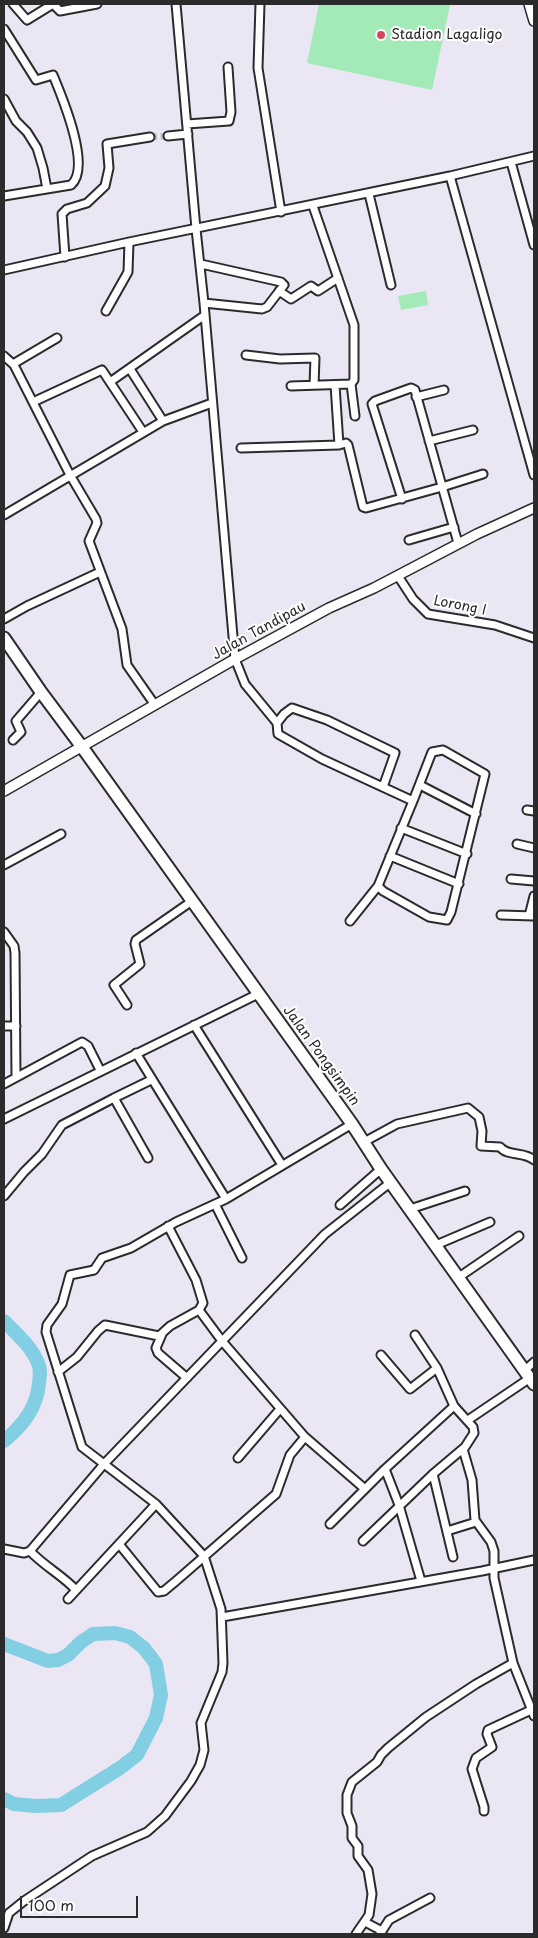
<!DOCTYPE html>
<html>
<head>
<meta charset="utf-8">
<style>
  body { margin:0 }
  #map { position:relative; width:538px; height:1938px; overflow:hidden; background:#ebe6f4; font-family:"Playpen Sans",sans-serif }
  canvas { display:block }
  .frame { position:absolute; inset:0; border:5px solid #2b2b2b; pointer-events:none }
  .scale { position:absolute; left:20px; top:1896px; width:118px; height:22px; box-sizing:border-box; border:2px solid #2b2b2b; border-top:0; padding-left:6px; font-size:15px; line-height:18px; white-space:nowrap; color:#2b2b2b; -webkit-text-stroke:4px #fff; paint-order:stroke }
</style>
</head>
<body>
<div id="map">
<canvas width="538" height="1938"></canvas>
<div class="frame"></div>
<div class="scale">100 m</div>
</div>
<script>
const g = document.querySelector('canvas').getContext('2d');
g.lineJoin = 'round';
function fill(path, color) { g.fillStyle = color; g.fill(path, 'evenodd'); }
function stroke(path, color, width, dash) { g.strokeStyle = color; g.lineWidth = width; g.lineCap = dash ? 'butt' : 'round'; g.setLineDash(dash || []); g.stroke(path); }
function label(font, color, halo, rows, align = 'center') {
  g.font = font + ' "Playpen Sans",sans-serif'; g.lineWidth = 4; g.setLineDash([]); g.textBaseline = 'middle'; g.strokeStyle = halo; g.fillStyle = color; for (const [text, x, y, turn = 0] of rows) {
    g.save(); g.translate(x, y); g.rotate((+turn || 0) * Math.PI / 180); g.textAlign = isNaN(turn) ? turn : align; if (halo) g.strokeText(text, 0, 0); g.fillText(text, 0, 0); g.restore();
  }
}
fill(new Path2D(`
  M319 4H442L450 5 432 90 307 63Z
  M426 291 428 305 401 310 398 296Z`), '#a2ebb9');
stroke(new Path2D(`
  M4 1321C16 1333 32 1347 38 1363 41 1369 40 1376 39 1383 37 1408 23 1425 4 1441
  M4 1644 48 1661 58 1660 68 1655 81 1642 93 1634 115 1633 130 1637 144 1648 156 1664 161 1695 156 1718 137 1755 120 1768 61 1805 36 1806 14 1804 4 1799`), '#82cee2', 14);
stroke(new Path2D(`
  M150 137 168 136`), '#c5c1cc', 7, [7, 3.5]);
const minor = new Path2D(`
  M13 4 27 20 53 4 60 11 97 4
  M176 4 196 229 204 303 235 659 245 684 277 723 278 734 322 759 413 801 378 886 350 921
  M260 4 258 68 281 212
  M4 29 36 80 53 75C62 97 92 167 71 185L4 196
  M4 99 16 121 27 132 37 148 43 168 47 189
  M187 124 229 121 231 112 228 67
  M168 136 188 134
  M511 162 534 245
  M450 176 534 475
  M369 194 391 285
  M65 257 62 214 67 209 87 203 105 186 109 168 107 144 150 137
  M201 264 281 282 284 285 267 307 262 309 204 303
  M4 270 129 242 450 176 534 156
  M279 291 291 299 311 286 318 291 338 278
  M106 311 128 272 129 242
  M246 355 280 359 315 358 314 385
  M4 356 14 365 70 475 96 519 97 523 89 541 122 629 127 665 155 705
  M13 364 57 338
  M110 382 205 315
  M351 384 355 416
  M291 386 351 384 354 380V325L313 206
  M416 397 444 390
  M33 402 102 370 143 432
  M163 421 212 403
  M429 441 473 430
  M339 445 346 443 348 445 363 507 366 508 442 487 483 474
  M241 448 339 445 335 385
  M402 499 372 404 375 401 411 388 415 390 458 543
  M4 515 163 421 130 369
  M409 540 454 527
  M398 576 413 599 428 614 495 625 534 638
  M4 619 27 606 100 572
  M277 723 284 714 292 708 327 720 395 753 383 787
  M13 740 21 732 16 721 41 692
  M420 785 476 814
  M527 810 534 811
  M401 828 467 854
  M517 844 534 848
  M390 856 459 884
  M4 865 61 834
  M511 879 534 881
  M378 886 383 891 429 917 447 920 451 912 485 774 443 750 432 752 413 801
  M501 915 534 916
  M529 916 534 896
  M4 932 14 946 15 953 16 1077
  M127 1005 114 985 140 964 135 944 136 940 192 901
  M194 1025 282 1165
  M4 1026H16
  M136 1053 226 1199
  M4 1084 82 1042 88 1046 100 1070
  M114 1098 151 1080
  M4 1119 258 994
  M364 1142 397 1124 468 1108 479 1117 482 1131 481 1146 500 1147C508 1157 524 1151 534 1160
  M4 1196 24 1172 42 1154 62 1125 114 1098 148 1158
  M215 1204 242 1258
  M340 1205 381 1169
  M410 1209 465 1191
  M436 1245 490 1222
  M459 1277 519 1236
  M162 1334 156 1348 158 1353 187 1378
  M415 1335 437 1368
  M381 1355 410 1389 437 1368 454 1406
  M525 1370 534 1362
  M58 1372 77 1357 98 1331 105 1325 159 1336 170 1326 199 1310
  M468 1420 530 1378
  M305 1437 365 1489
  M463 1449 472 1480 475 1520 491 1542 494 1551V1578L513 1663 534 1716
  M238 1458 280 1409
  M385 1469 399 1505 421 1581
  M433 1474 453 1557
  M156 1504 119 1544 158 1592 164 1591 176 1581 276 1494 290 1455 305 1437 222 1341 199 1310 203 1303 196 1280 168 1226
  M330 1524 385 1469 454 1406 473 1427 474 1433 465 1447 433 1474 363 1541
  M447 1531 476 1522
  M4 1549 24 1553 30 1551 104 1464 325 1234 391 1182
  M30 1551C44 1566 62 1575 76 1590
  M68 1599 119 1544
  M222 1617 482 1571 534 1560
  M484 1811V1807L472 1769 476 1758 492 1747 487 1734 488 1730 531 1710
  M365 1922 382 1931
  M4 1928 9 1913 24 1901 92 1856 147 1832 165 1816 191 1781 200 1765 204 1750 201 1723 222 1672 223 1663 221 1609 204 1556 156 1504 82 1447 46 1332 47 1325 62 1304 70 1275 94 1270 102 1258 131 1248 176 1222 226 1199 352 1124
  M356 1934 369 1915 372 1894 368 1870 358 1856V1846L352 1838V1826L347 1813V1795L352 1782 377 1762 381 1755 388 1748 426 1717 476 1684 513 1663
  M380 1934 389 1920 430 1898`);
const tertiary = new Path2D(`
  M529 4 534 21
  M4 791 235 659 329 608 374 588 477 534 534 508`);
const primary = new Path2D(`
  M4 638 41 692 82 747 352 1124 381 1169 534 1384`);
stroke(minor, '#2b2b2b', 11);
stroke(tertiary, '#2b2b2b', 12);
stroke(primary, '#2b2b2b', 15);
stroke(minor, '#fff', 7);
stroke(tertiary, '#fff', 9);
stroke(primary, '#fff', 11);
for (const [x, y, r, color] of [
  [381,35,5,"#d1495b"]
]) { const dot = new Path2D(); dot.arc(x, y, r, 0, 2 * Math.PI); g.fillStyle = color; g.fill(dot); stroke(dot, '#fff', 2); }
label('14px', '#2b2b2b', '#fff', [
  ["Stadion Lagaligo",391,35]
], 'left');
label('14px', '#2b2b2b', '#fff', [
  ["Lorong I",460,606,11],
  ["Jalan Tandipau",259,631,-29],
  ["Jalan Pongsimpin",321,1056,54]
]);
</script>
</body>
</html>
